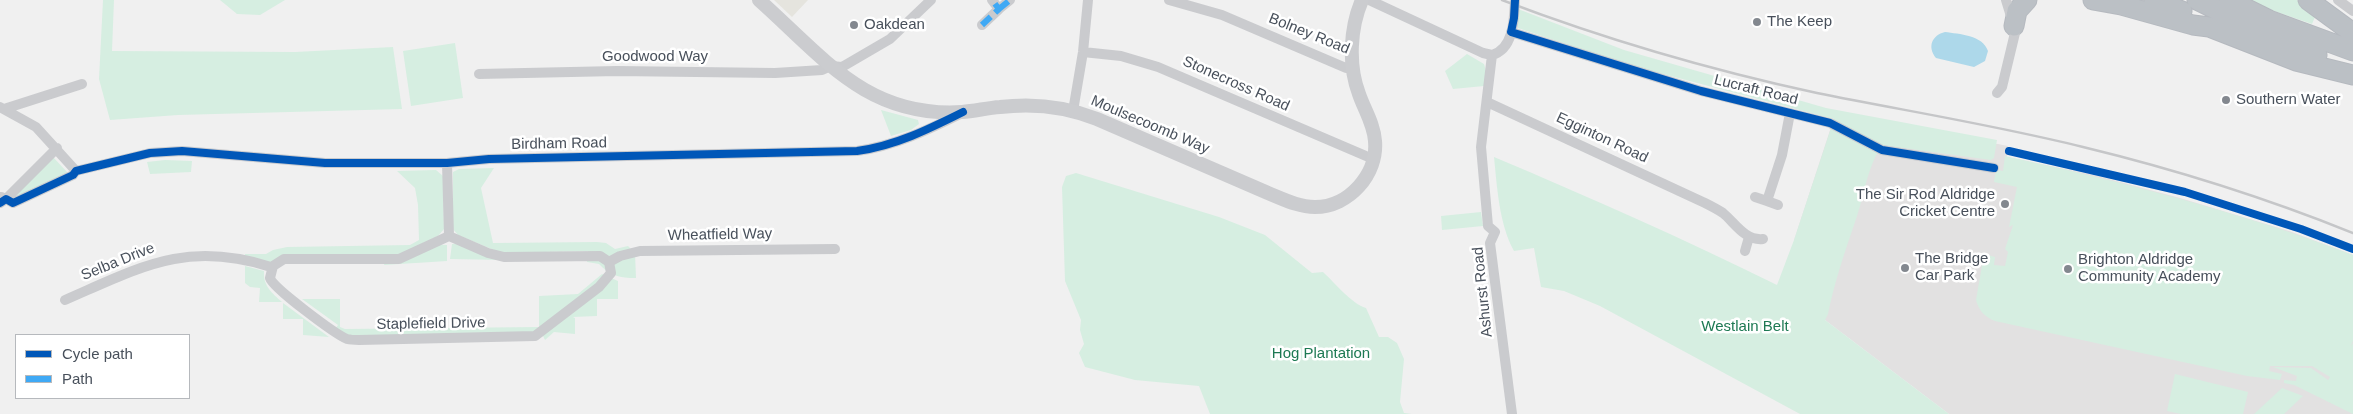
<!DOCTYPE html>
<html>
<head>
<meta charset="utf-8">
<style>
  body { margin:0 }
  #map { position:relative; width:2353px; height:414px; overflow:hidden; background:#f0f0f0; font-family:Helvetica,sans-serif }
  canvas { display:block }
  .legend { position:absolute; left:15px; top:334px; width:175px; height:65px; box-sizing:border-box; background:#fff; border:1px solid #b6b9bd; margin:0; padding:6px 9px; list-style:none; font-size:15px; color:#48505b }
  .legend li { display:flex; align-items:center; gap:10px; height:25px }
  .legend b { width:25px; border:1px solid #b6b9bd }
</style>
</head>
<body>
<div id="map">
<canvas width="2353" height="414"></canvas>
<ul class="legend">
<li><b style="height:6px;background:#0057b8"></b>Cycle path</li>
<li><b style="height:6px;background:#3fa9f5"></b>Path</li>
</ul>
</div>
<script>
const g = document.querySelector('canvas').getContext('2d');
g.lineJoin = 'round';
function fill(path, color) { g.fillStyle = color; g.fill(path, 'evenodd'); }
function stroke(path, color, width, dash) { g.strokeStyle = color; g.lineWidth = width; g.lineCap = dash ? 'butt' : 'round'; g.setLineDash(dash || []); g.stroke(path); }
function label(font, color, halo, rows, align = 'center') {
  g.font = font + ' Helvetica,sans-serif'; g.lineWidth = 5; g.setLineDash([]); g.textBaseline = 'middle'; g.strokeStyle = halo; g.fillStyle = color; for (const [text, x, y, turn = 0] of rows) {
    g.save(); g.translate(x, y); g.rotate((+turn || 0) * Math.PI / 180); g.textAlign = isNaN(turn) ? turn : align; if (halo) g.strokeText(text, 0, 0); g.fillText(text, 0, 0); g.restore();
  }
}
fill(new Path2D(`
  M774 0H808L792 17Z`), '#e5e4de');
fill(new Path2D(`
  M1834 118 1937 132 2008 146 2007 157 2094 175 2180 198 2289 231 2353 255V414H1949L1825 320 1794 240Z`), '#e2e1e1');
fill(new Path2D(`
  M103 0H114L112 51 295 52 393 47 402 109 178 115 110 120 99 79Z
  M220 0H285L260 15 237 14Z
  M2249 0H2297L2315 17 2312 24 2268 9Z
  M1518 9 1624 50 1826 108 1997 140 1994 158 1991 160 1882 145C1866 169 1864 199 1854 225 1844 254 1834 284 1828 314L1825 320 1949 414H1800L1600 306 1564 291 1541 287 1534 248 1514 251C1499 224 1497 186 1494 157 1589 197 1684 239 1777 285L1794 240 1834 119 1629 65 1518 28Z
  M455 43 463 98 411 106 403 51Z
  M1467 54 1484 64 1486 71 1484 86 1453 89 1445 71Z
  M881 110 918 120 919 124 911 130 891 136Z
  M2005 156C2124 182 2240 212 2353 255V341L2350 347 2353 343V414L2294 385 2284 383V380L2296 381 2297 376 2273 367 2311 368 2328 380 2330 377 2312 366H2270L2269 371 2282 374 2280 380 2247 376 1995 321C1985 317 1979 311 1976 300L1984 254 1995 257 1994 265 2005 266 2008 252 2005 249 2013 225 2009 227 2017 187 1994 182 1996 170 2003 171Z
  M53 157 67 172 66 175 14 199 13 195Z
  M165 160 192 161 191 172 150 174 147 162Z
  M494 168 481 188 493 243 597 242 606 243 615 249 628 246 635 253 636 278C620 278 610 276 599 264L587 262 588 251 501 253 458 235 453 229V172L459 169Z
  M436 170 443 176 444 229 438 236 421 244 447 245V261L384 265 387 256 269 264 245 258V254H266L273 250 287 247 410 245 419 240 418 205 415 188 397 171Z
  M1076 173 1219 217 1265 235 1312 273 1323 272C1335 283 1352 304 1366 308L1379 337H1388L1397 343 1404 359 1400 402 1404 413 1412 414H1210L1199 386 1135 380 1085 367 1079 353 1084 344 1080 330 1081 320 1065 281 1062 187 1066 176Z
  M1481 212 1483 226 1442 230 1441 216Z
  M452 244H456L502 260 450 259Z
  M245 266 264 271C263 286 272 293 282 302H259L260 288 250 287 245 283Z
  M602 274 618 281V299H597V316L573 317 575 318V334L554 332 545 340 540 330 535 334 348 337 335 329 338 325 302 299H340V327L345 329 539 327V296L578 294Z
  M283 303 329 337 303 335V319H283Z
  M2175 374 2248 392 2243 414H2181L2167 411Z
  M2282 388 2303 396 2284 414H2254Z`), '#d6eee1');
fill(new Path2D(`
  M1945 32C1959 34 1983 35 1988 51L1985 61 1974 67 1936 58C1927 47 1932 35 1945 32Z`), '#add8ea');
const highway = new Path2D(`
  M2093 0 2121 5 2193 25 2209 27 2296 61 2353 75
  M2154 0 2182 11
  M2197 0 2268 35 2317 55
  M2229 0 2269 20 2353 51
  M2308 0 2353 33
  M2014 26 2017 11 2027 0`);
stroke(highway, '#b5b9bf', 21);
stroke(new Path2D(`
  M1169 0 1222 15 1346 68 1352 67
  M1369 0 1483 53 1492 55
  M2338 0 2353 11
  M999 9 1010 0
  M982 25 999 9 992 0
  M1511 32 1701 91 1830 123 1882 150 1994 168
  M1083 52 1121 56 1158 67 1373 159
  M479 74 617 71 775 73 822 70 831 66 842 67 890 39 931 0
  M1997 93 2002 87 2015 33 2014 26 2006 0
  M1487 102 1705 203C1711 206 1717 209 1723 213 1735 223 1745 241 1763 239
  M0 107 36 127 76 171
  M4 109 82 84
  M1073 111 1083 52 1088 0
  M447 163 449 236
  M1 197 6 199 57 148
  M1755 197 1767 201
  M0 203 6 199 13 203 73 175 76 171 150 153 182 151 325 163H447L489 159 857 151C894 146 928 130 962 113
  M1778 205 1767 201 1782 155 1790 113
  M449 236 488 253 504 257 600 256 609 262 611 273 599 287 535 336 359 340C355 340 351 340 347 339 335 334 273 288 270 278L273 266 284 259H399Z
  M1745 251 1749 237
  M609 262 620 256 640 251 835 249
  M65 300C141 267 186 240 271 267
  M1512 414 1490 243 1495 232 1488 226 1481 147 1492 55C1514 49 1514 19 1515 0`), '#cacbce', 10);
stroke(new Path2D(`
  M759 0C823 57 867 118 962 112 975 111 987 108 1000 107 1033 103 1067 107 1097 119L1268 193C1283 199 1298 207 1315 207 1349 207 1378 174 1375 141 1374 124 1364 109 1359 94 1348 65 1350 28 1362 0`), '#cbcccf', 14);
stroke(highway, '#bbc0c5', 19);
stroke(new Path2D(`
  M1502 0C1604 39 1711 70 1817 93 1906 111 1995 125 2083 147 2174 169 2266 198 2353 233`), '#c5c6c8', 2.5);
stroke(new Path2D(`
  M999 9 1010 0
  M982 25 999 9 992 0`), '#3fa9f5', 6, [12, 6]);
stroke(new Path2D(`
  M1515 0 1514 18 1511 32 1701 91 1830 123 1882 150 1994 168
  M2009 151 2185 192 2301 229 2353 249
  M0 203 6 199 13 203 73 175 76 171 150 153 182 151 325 163H447L489 159 857 151C895 146 929 129 963 112`), '#0057b8', 8);
for (const [x, y, r, color] of [
  [1757,22,5,"#83888f"],
  [854,25,5,"#83888f"],
  [2226,100,5,"#83888f"],
  [2005,204,5,"#83888f"],
  [1905,268,5,"#83888f"],
  [2068,269,5,"#83888f"]
]) { const dot = new Path2D(); dot.arc(x, y, r, 0, 2 * Math.PI); g.fillStyle = color; g.fill(dot); stroke(dot, '#fff', 2); }
label('15px', '#48505b', '#fff', [
  ["The Keep",1767,22],
  ["Oakdean",864,25],
  ["Southern Water",2236,100],
  ["The Sir Rod Aldridge",1995,195,"right"],
  ["Cricket Centre",1995,212,"right"],
  ["The Bridge",1915,259],
  ["Car Park",1915,276],
  ["Brighton Aldridge",2078,260],
  ["Community Academy",2078,277]
], 'left');
label('15px', '#48505b', '#fff', [
  ["Bolney Road",1309,34,22],
  ["Goodwood Way",655,57],
  ["Stonecross Road",1236,84,24],
  ["Lucraft Road",1756,90,14],
  ["Moulsecoomb Way",1150,125,23],
  ["Egginton Road",1602,138,25],
  ["Birdham Road",559,144,-1],
  ["Wheatfield Way",720,235,-1],
  ["Selba Drive",118,262,-22],
  ["Ashurst Road",1483,292,-96],
  ["Staplefield Drive",431,324,-1]
]);
label('15px', '#1d7953', '#fff', [
  ["Westlain Belt",1745,327],
  ["Hog Plantation",1321,354]
]);
</script>
</body>
</html>
